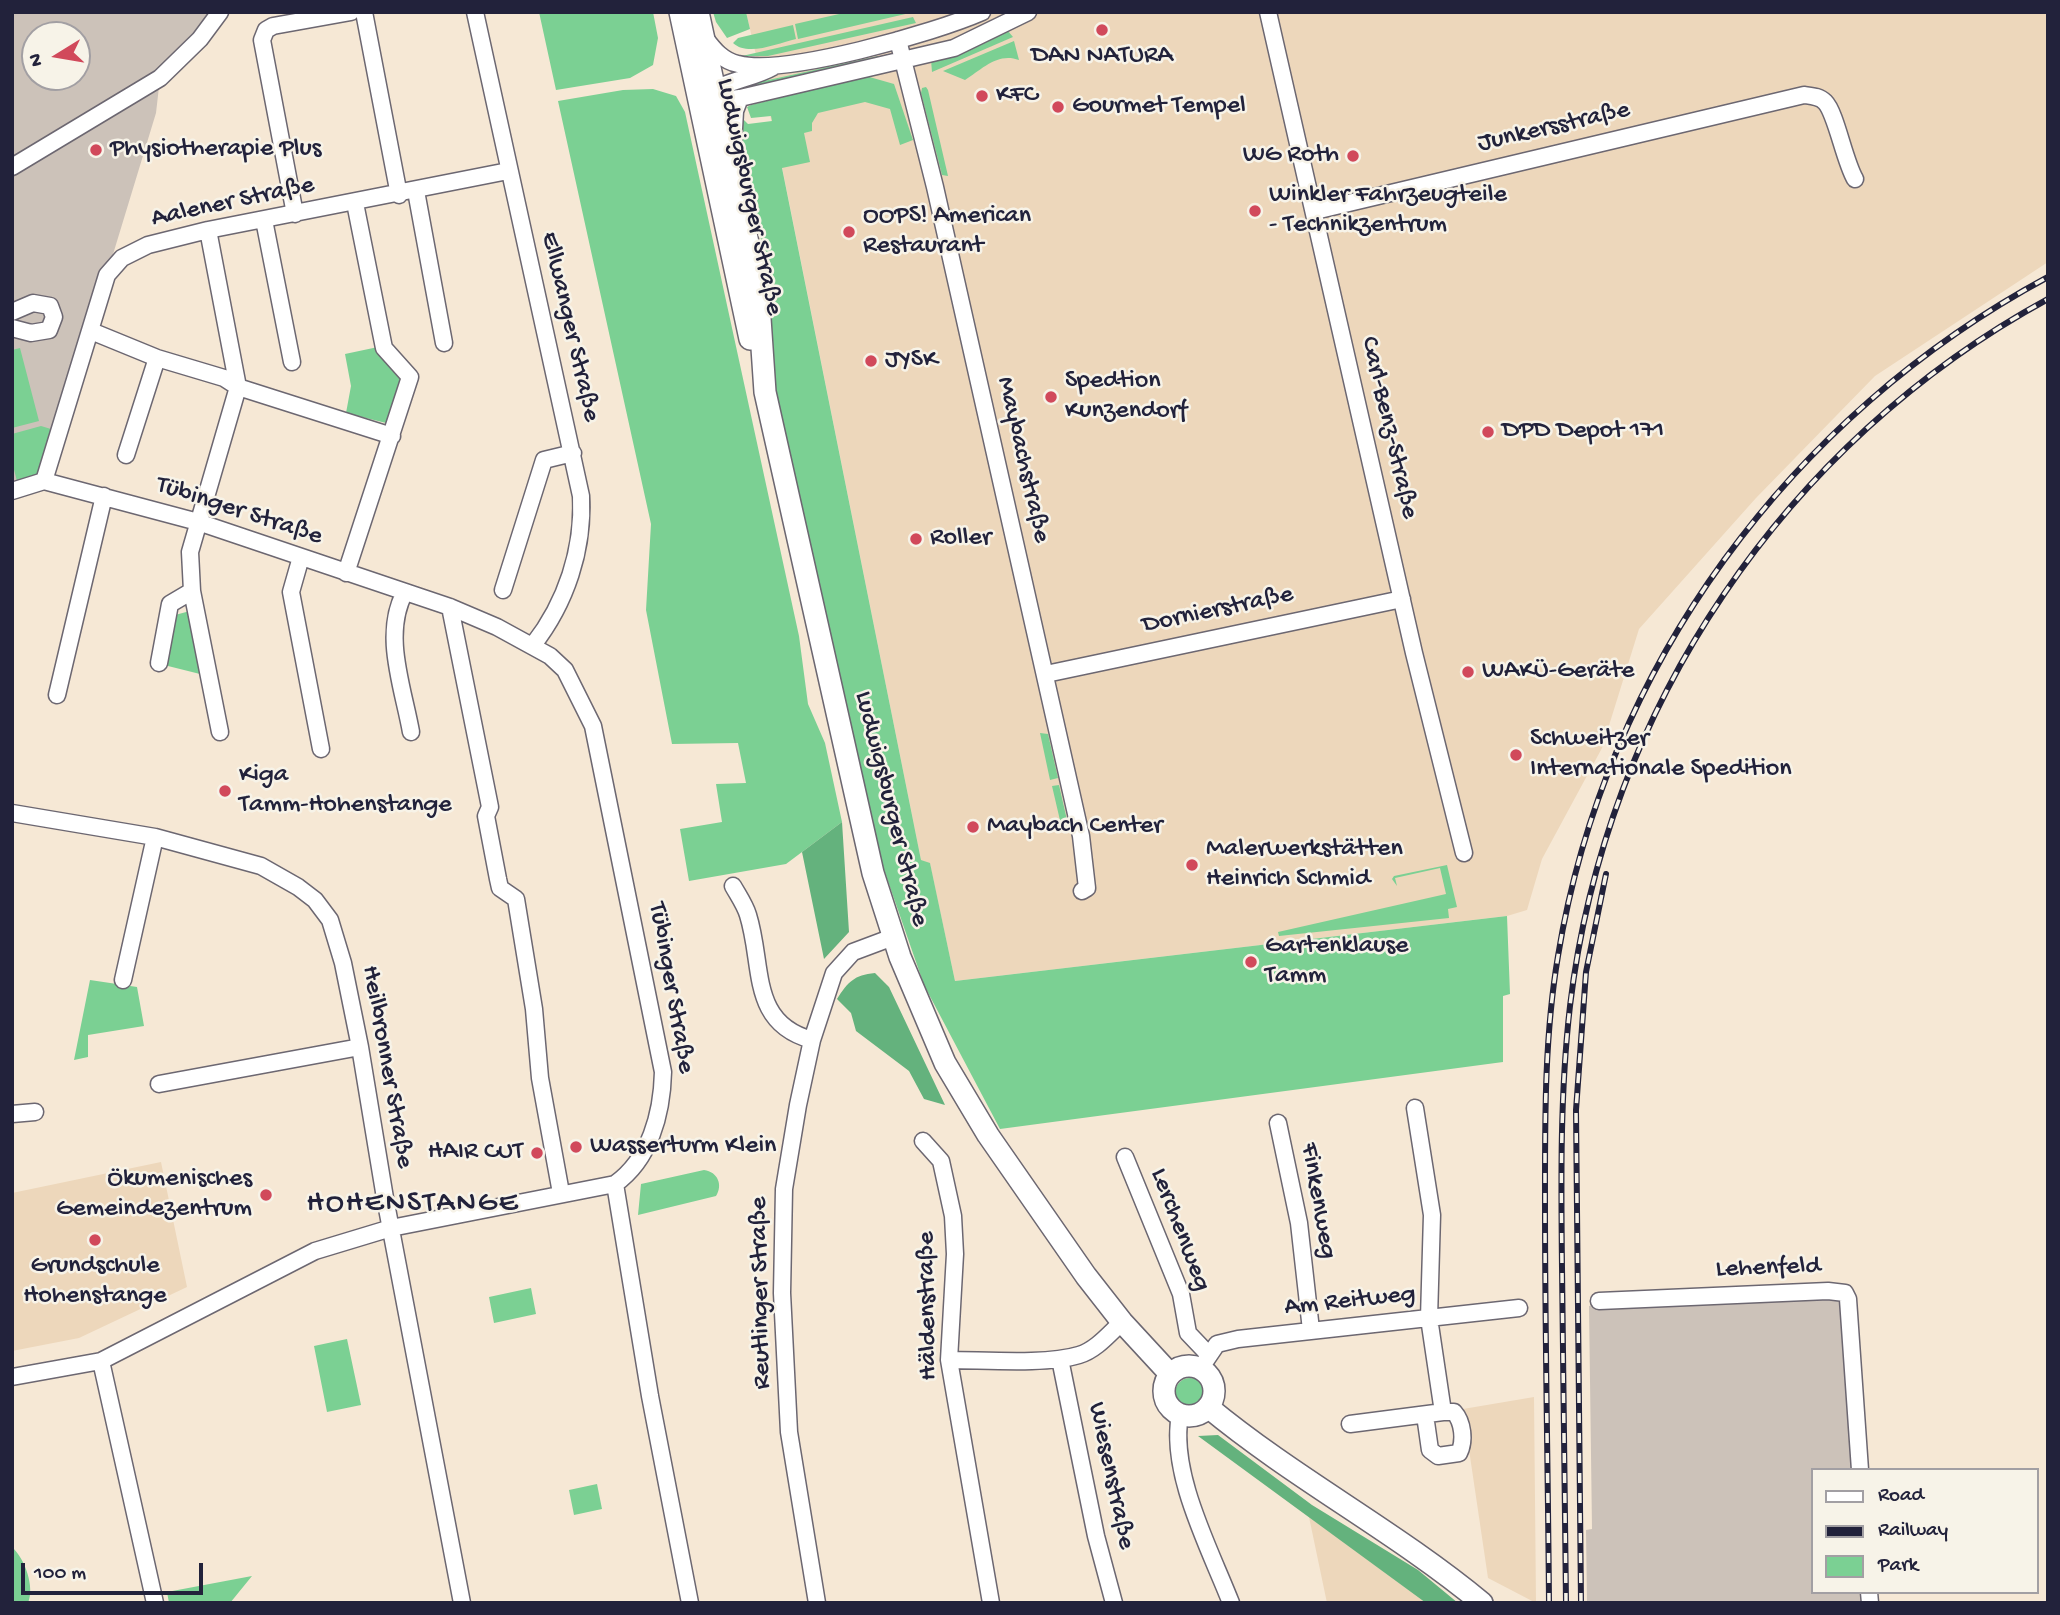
<!DOCTYPE html>
<html>
<head>
<meta charset="utf-8">
<style>
  body { margin:0 }
  #map { position:relative; width:2060px; height:1615px; overflow:hidden; background:#f6e8d5; font-family:"Gochi Hand",sans-serif }
  canvas { display:block }
  .frame { position:absolute; inset:0; border:14px solid #22223b; pointer-events:none }
  .legend { position:absolute; left:1811px; top:1468px; width:228px; height:126px; box-sizing:border-box; background:#f7f3e8; border:2px solid #a29fa3; margin:0; padding:9px 12px; list-style:none; font-size:21px; color:#22223b }
  .legend li { display:flex; align-items:center; gap:14px; height:35px }
  .legend b { width:35px; border:2px solid #a29fa3 }
  .north { position:absolute; left:21px; top:21px; width:70px; height:70px; box-sizing:border-box; background:#f7f3e8; border:2px solid #a29fa3; border-radius:50%; rotate:259deg; font-size:19px; font-weight:700; line-height:28px; text-align:center; color:#22223b }
  .north::after { content:''; display:block; margin:auto; width:24px; height:32px; background:#d1495b; clip-path:polygon(50% 0,100% 100%,50% 72%,0 100%) }
  .scale { position:absolute; left:21px; top:1563px; width:182px; height:32px; box-sizing:border-box; border:4px solid #22223b; border-top:0; padding-left:9px; font-size:21px; line-height:24px; white-space:nowrap; color:#22223b; -webkit-text-stroke:5px #f7f3e8; paint-order:stroke }
</style>
</head>
<body>
<div id="map">
<canvas width="2060" height="1615"></canvas>
<div class="frame"></div>
<ul class="legend">
<li><b style="height:9px;background:#fff"></b>Road</li>
<li><b style="height:9px;background:#22223b"></b>Railway</li>
<li><b style="height:19px;background:#7bd093"></b>Park</li>
</ul>
<div class="north">N</div>
<div class="scale">100 m</div>
</div>
<script>
const g = document.querySelector('canvas').getContext('2d');
g.lineJoin = 'round';
function fill(path, color) { g.fillStyle = color; g.fill(path, 'evenodd'); }
function stroke(path, color, width, dash) { g.strokeStyle = color; g.lineWidth = width; g.lineCap = dash ? 'butt' : 'round'; g.setLineDash(dash || []); g.stroke(path); }
function label(font, color, halo, rows, align = 'center') {
  g.font = font + ' "Gochi Hand",sans-serif'; g.lineWidth = 5; g.setLineDash([]); g.textBaseline = 'middle'; g.strokeStyle = halo; g.fillStyle = color; for (const [text, x, y, turn = 0] of rows) {
    g.save(); g.translate(x, y); g.rotate((+turn || 0) * Math.PI / 180); g.textAlign = isNaN(turn) ? turn : align; if (halo) g.strokeText(text, 0, 0); g.fillText(text, 0, 0); g.restore();
  }
}
fill(new Path2D(`
  M746 12H2048V262L1875 376 1756 498 1639 629 1602 748 1542 859 1527 910 1507 916 955 981 930 864 921 860 782 167Z
  M161 1162 187 1287 79 1338 12 1351V1193Z
  M1534 1397 1536 1603 1488 1578 1463 1409Z
  M1309 1517 1334 1535 1426 1603H1327Z`), '#edd7bb');
fill(new Path2D(`
  M12 12H220L160 78 156 113 44 481 12 491ZM35 35H77V77H35Z
  M1845 1293 1857 1470H1813V1592H1866V1603H1587L1586 1530 1592 1529 1589 1306 1618 1300Z`), '#ccc2b9');
fill(new Path2D(`
  M539 12H653L658 38 653 65 630 78 556 90Z
  M713 12H746L750 29 727 38 716 22Z
  M848 12H914L798 39 795 24Z
  M913 17 916 23 768 56H742Z
  M793 25 796 39C778 43 748 57 733 43L738 38Z
  M1008 31 1013 37 932 72 931 60 965 50Z
  M1014 41 1019 60C998 52 982 69 965 80L943 71Z
  M878 56 881 57 742 91 741 86Z
  M866 76 894 84 913 140 900 145 890 109 865 102 818 113 812 123V131L804 133 810 162 782 168 921 860 930 863 955 981 1507 916 1510 994 1503 996V1062L1000 1129 924 985 882 864 787 453 763 327V249L737 126 741 117 748 124 772 121 771 116 751 118 747 107 751 105Z
  M926 87 928 90 948 176 942 175 921 93 922 88Z
  M653 89 676 96 685 112 799 636 808 704 825 743 842 822 786 864 689 881 680 829 722 822 716 784 746 783 738 743 672 744 646 610 651 524 558 101 623 90Z
  M378 347 404 376 390 424 346 413 351 386 345 354Z
  M20 348 39 421 12 428V350Z
  M41 426 51 429 37 474 17 481 12 462V434Z
  M190 611 200 674 164 665 175 615Z
  M1040 733 1048 734 1058 778 1050 780Z
  M1059 785 1067 820 1071 823 1062 829 1052 786Z
  M1447 865 1457 907 1448 909 1449 918 1279 936 1278 932 1446 894 1440 868 1395 878 1397 886 1392 879 1394 876Z
  M90 980 137 987 144 1026 88 1035V1057L74 1060Z
  M704 1170C718 1172 723 1185 716 1196L638 1215 641 1184Z
  M531 1288 536 1314 494 1323 489 1297Z
  M347 1339 361 1405 327 1412 314 1346Z
  M1175 1393a15 15 0 1 1 30 0a15 15 0 1 1-30 0Z
  M597 1484 602 1509 574 1515 569 1490Z
  M12 1547C25 1559 35 1587 28 1603H12Z
  M252 1576 230 1603H169L167 1592Z`), '#7bd093');
fill(new Path2D(`
  M842 822 849 932 824 959 802 852Z
  M875 973 889 987 945 1105 924 1099 909 1071 856 1031 851 1013 837 999C848 982 854 975 875 973Z
  M1218 1435 1312 1505 1418 1570 1458 1603H1426L1198 1436Z`), '#64b27d');
const minor = new Path2D(`
  M364 12 399 195
  M475 12 581 496C584 549 566 603 533 645
  M1268 12 1414 653 1464 853
  M705 38C714 50 723 61 738 64 785 76 934 33 982 12
  M898 40 935 187 1081 836 1087 888 1082 891
  M707 94C727 80 752 79 773 67
  M709 101 740 98 954 48 1028 12
  M733 146 735 111 740 98
  M12 167 160 78 200 39 220 12
  M416 191 444 343
  M1315 211 1804 95C1812 96 1819 96 1825 102 1836 113 1844 160 1855 179
  M295 214 262 40 266 30 273 26 351 12
  M264 220 292 362
  M208 230 238 387 392 436
  M12 312 33 303 50 306 54 317 49 330 31 333 12 328
  M91 331 157 358 224 378 238 387 190 552 192 591 220 732
  M126 455 157 358
  M44 481 107 275 122 258 148 245 208 230 508 171
  M12 491 44 481 198 522 450 607 497 627 550 656 565 670 593 726 663 1072C662 1114 650 1159 615 1184L391 1228 315 1251 101 1361 12 1377
  M301 557 291 592 321 749
  M346 573 410 377 384 348 355 203
  M503 590 544 460 573 453
  M405 592C382 634 403 687 411 732
  M450 607 490 807 486 816 498 879 500 888 516 899 534 1009 540 1078 561 1193
  M159 663 170 604 192 591
  M1046 674 1402 599
  M57 695 104 496
  M12 813 155 837 261 866 298 887 315 900 330 920 343 963 360 1047 385 1198 462 1603
  M733 886C738 895 745 905 748 915 764 966 749 1023 812 1040
  M123 980 155 837
  M159 1084 360 1047
  M1415 1108 1432 1215 1429 1318 1443 1412
  M12 1114 35 1112
  M1278 1123 1299 1223 1311 1330
  M923 1141 941 1161 953 1216 955 1254 949 1360 991 1603
  M1125 1157 1181 1294 1188 1333 1208 1354
  M615 1184 650 1396 690 1603
  M1599 1301 1828 1291 1845 1293 1848 1299 1860 1470
  M1060 1359 1096 1536 1114 1603
  M949 1360C985 1360 1046 1365 1079 1355 1096 1350 1109 1334 1122 1322
  M101 1361 155 1603
  M1200 1369 1217 1344 1238 1339 1519 1308
  M1180 1415C1169 1473 1210 1549 1231 1603
  M1350 1424 1443 1412H1454C1463 1422 1465 1441 1459 1453L1438 1456 1430 1450 1425 1415
  M1869 1592 1870 1603
  M817 1603 789 1432 782 1293 784 1189 798 1105 812 1040 834 973 853 952 893 937`);
const major = new Path2D(`
  M680 12 750 339
  M698 12 758 289 765 392 873 873 900 957 945 1063 988 1135 1086 1276 1122 1322 1170 1374
  M1164 1391a25 25 0 1 1 50 0a25 25 0 1 1-50 0Z
  M1208 1407C1295 1479 1395 1531 1482 1603`);
stroke(minor, '#6c6771', 19);
stroke(major, '#6c6771', 24);
stroke(minor, '#fff', 16);
stroke(major, '#fff', 21);
const rail = new Path2D(`
  M1549 1603C1548 1471 1545 1339 1545 1207 1545 1124 1544 1039 1558 956 1605 667 1791 415 2048 277
  M1566 1603C1565 1491 1563 1379 1562 1267 1561 1180 1560 1093 1570 1006 1605 709 1785 442 2048 299
  M1581 1603 1576 1110 1586 972 1606 874`);
stroke(rail, '#22223b', 6);
stroke(rail, '#f7f3e8', 3.5, [10]);
for (const [x, y, r, color] of [
  [1102,30,7,"#d1495b"],
  [982,96,7,"#d1495b"],
  [1058,107,7,"#d1495b"],
  [96,150,7,"#d1495b"],
  [1353,156,7,"#d1495b"],
  [1255,211,7,"#d1495b"],
  [849,232,7,"#d1495b"],
  [871,361,7,"#d1495b"],
  [1051,397,7,"#d1495b"],
  [1488,432,7,"#d1495b"],
  [916,539,7,"#d1495b"],
  [1468,672,7,"#d1495b"],
  [1516,755,7,"#d1495b"],
  [225,791,7,"#d1495b"],
  [973,827,7,"#d1495b"],
  [1192,865,7,"#d1495b"],
  [1251,962,7,"#d1495b"],
  [576,1147,7,"#d1495b"],
  [537,1153,7,"#d1495b"],
  [266,1195,7,"#d1495b"],
  [95,1240,7,"#d1495b"]
]) { const dot = new Path2D(); dot.arc(x, y, r, 0, 2 * Math.PI); g.fillStyle = color; g.fill(dot); stroke(dot, '#f7f3e8', 2.5); }
label('26px', '#22223b', '#f7f3e8', [
  ["DAN NATURA",1102,57,"center"],
  ["KFC",996,96],
  ["Gourmet Tempel",1072,107],
  ["Physiotherapie Plus",110,150],
  ["WG Roth",1339,156,"right"],
  ["Winkler Fahrzeugteile",1269,196],
  ["- Technikzentrum",1269,226],
  ["OOPS! American",863,217],
  ["Restaurant",863,247],
  ["JYSK",885,361],
  ["Spedtion",1065,382],
  ["Kunzendorf",1065,412],
  ["DPD Depot 171",1502,432],
  ["Roller",930,539],
  ["WAKÜ-Geräte",1482,672],
  ["Schweitzer",1530,740],
  ["Internationale Spedition",1530,770],
  ["Kiga",239,776],
  ["Tamm-Hohenstange",239,806],
  ["Maybach Center",987,827],
  ["Malerwerkstätten",1206,850],
  ["Heinrich Schmid",1206,880],
  ["Gartenklause",1265,947],
  ["Tamm",1265,977],
  ["Wasserturm Klein",590,1147],
  ["HAIR CUT",523,1153,"right"],
  ["Ökumenisches",252,1180,"right"],
  ["Gemeindezentrum",252,1210,"right"],
  ["Grundschule",95,1267,"center"],
  ["Hohenstange",95,1297,"center"]
], 'left');
label('26px', '#22223b', '#f7f3e8', [
  ["Junkersstraße",1554,128,-13],
  ["Ludwigsburger Straße",748,197,78],
  ["Aalener Straße",233,203,-12],
  ["Ellwanger Straße",569,327,77],
  ["Carl-Benz-Straße",1388,428,77],
  ["Maybachstraße",1022,460,77],
  ["Tübinger Straße",239,512,18],
  ["Dornierstraße",1218,611,-12],
  ["Ludwigsburger Straße",890,809,76],
  ["Tübinger Straße",670,988,80],
  ["Heilbronner Straße",386,1067,80],
  ["Finkenweg",1317,1201,80],
  ["Lerchenweg",1179,1230,69],
  ["Lehenfeld",1768,1269,-2],
  ["Reutlinger Straße",762,1293,-91],
  ["Am Reitweg",1350,1302,-6],
  ["Häldenstraße",929,1306,-91],
  ["Wiesenstraße",1110,1476,78]
]);
g.letterSpacing = '2px';
label('30px', '#22223b', '#f7f3e8', [
  ["HOHENSTANGE",413,1205]
]);
g.letterSpacing = '0px';
</script>
</body>
</html>
